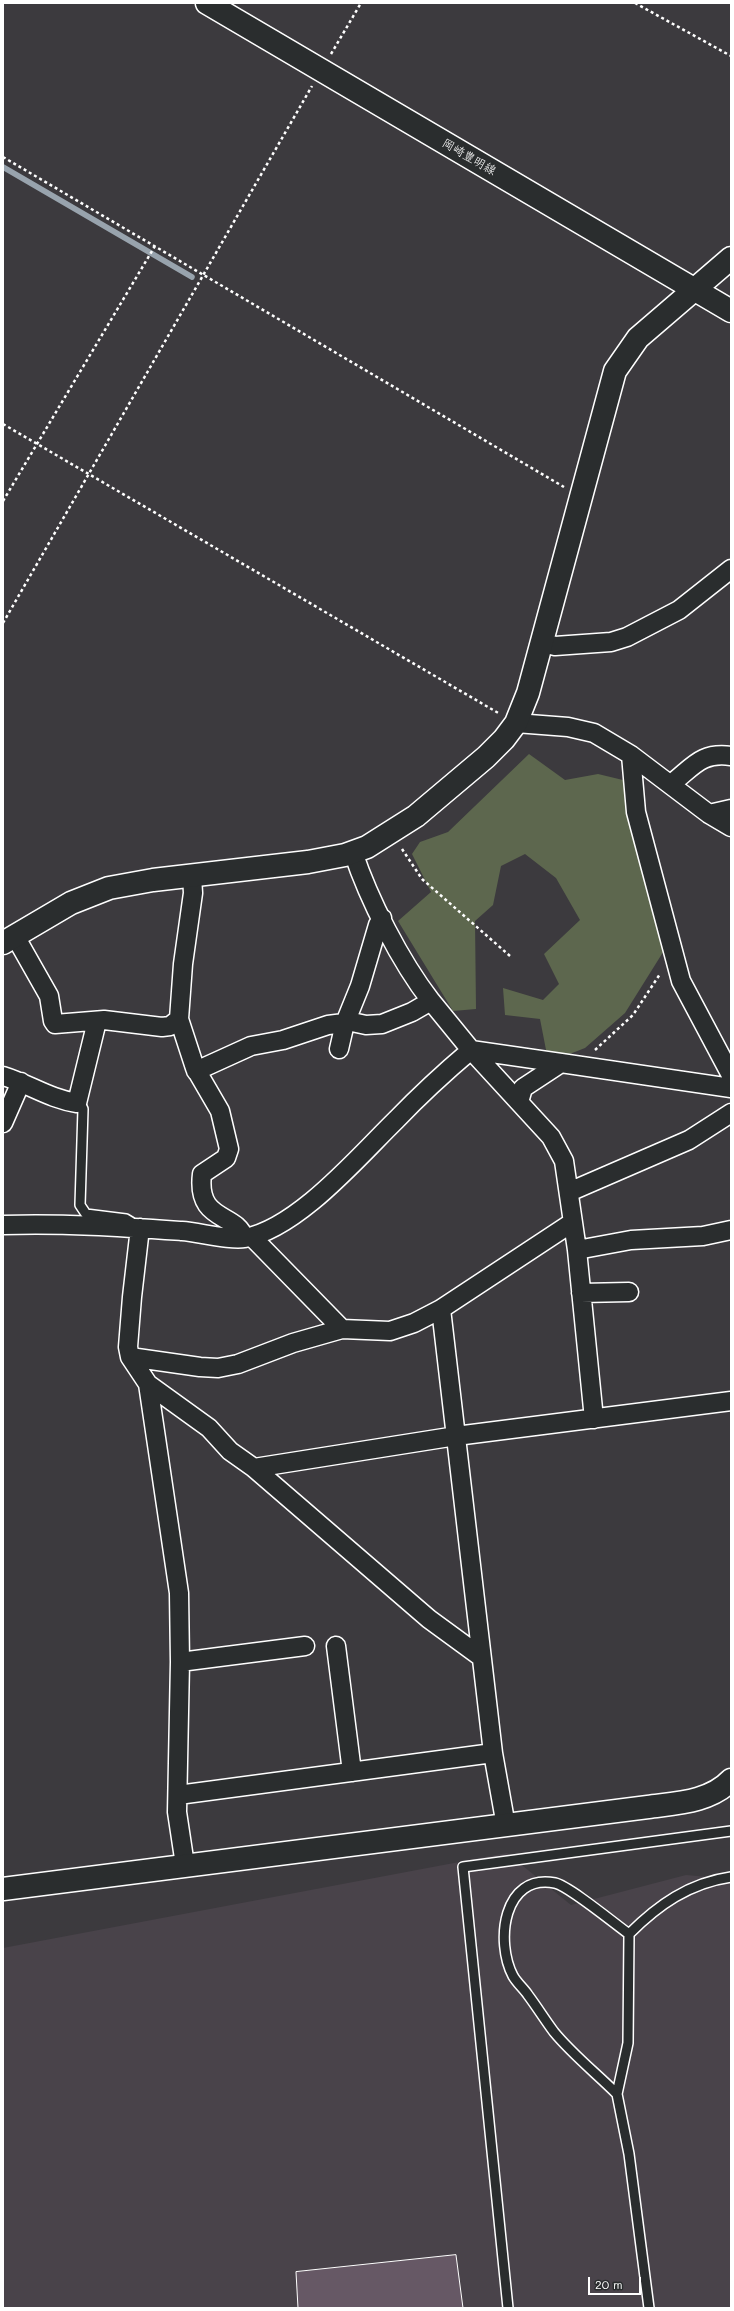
<!DOCTYPE html>
<html>
<head>
<meta charset="utf-8">
<style>
  body { margin:0 }
  #map { position:relative; width:734px; height:2311px; overflow:hidden; background:#3c3a3e; font-family:Mali,sans-serif }
  canvas { display:block }
  .frame { position:absolute; inset:0; border:4px solid #fff; pointer-events:none }
  .scale { position:absolute; left:588px; top:2277px; width:53px; height:18px; box-sizing:border-box; border:2px solid #fff; border-top:0; padding-left:5px; font-size:12px; line-height:14px; white-space:nowrap; color:#fff; -webkit-text-stroke:3px #2a2d2e; paint-order:stroke }
</style>
</head>
<body>
<div id="map">
<canvas width="734" height="2311"></canvas>
<div class="frame"></div>
<div class="scale">20 m</div>
</div>
<script>
const g = document.querySelector('canvas').getContext('2d');
g.lineJoin = 'round';
function fill(path, color) { g.fillStyle = color; g.fill(path, 'evenodd'); }
function stroke(path, color, width, dash) { g.strokeStyle = color; g.lineWidth = width; g.lineCap = dash ? 'butt' : 'round'; g.setLineDash(dash || []); g.stroke(path); }
function label(font, color, halo, rows, align = 'center') {
  g.font = font + ' Mali,"Klee One",sans-serif'; g.lineWidth = 3; g.setLineDash([]); g.textBaseline = 'middle'; g.strokeStyle = halo; g.fillStyle = color; for (const [text, x, y, turn = 0] of rows) {
    g.save(); g.translate(x, y); g.rotate((+turn || 0) * Math.PI / 180); g.textAlign = isNaN(turn) ? turn : align; if (halo) g.strokeText(text, 0, 0); g.fillText(text, 0, 0); g.restore();
  }
}
fill(new Path2D(`
  M507 1853 571 1905 686 1875 731 1879V2308H3V1948Z`), '#49434a');
fill(new Path2D(`
  M529 754 565 780 598 774 627 781 665 949 625 1013 585 1048 562 1057 547 1055 540 1019 505 1015 503 988 543 1000 559 984 544 954 580 920 556 878 525 854 501 866 493 905 475 921 476 1009 453 1011 398 921 431 892 412 854 420 842 448 832Z`), '#5d674e');
stroke(new Path2D(`
  M3 167 192 277`), '#98a3ad', 5.5);
const building = new Path2D(`
  M456 2255 463 2308H298L296 2272Z`);
fill(building, '#665865');
stroke(building, '#fff', 1);
const lane = new Path2D(`
  M77 1103 81 1105 83 1109 80 1205 86 1214 126 1219 131 1222
  M617 2094C597 2074 572 2054 554 2032 545 2020 537 2007 528 1995 524 1989 517 1983 513 1976 495 1942 503 1873 555 1883 569 1886 615 1924 629 1934
  M508 2308 463 1867 731 1831
  M649 2308 629 2154 617 2094 628 2043 629 1934C658 1905 689 1883 731 1877`);
const street = new Path2D(`
  M543 643 555 646 611 642 627 637 679 610 731 569
  M516 723 568 727 594 733 631 755 709 814 731 827
  M631 755 636 812 681 981 731 1075
  M671 784C694 766 701 752 731 756
  M709 814 731 809
  M15 936 49 996 53 1021 55 1024 104 1020 162 1027 170 1026 179 1019 183 964 193 893 192 876
  M431 1001 471 1050 561 1063
  M179 1019 195 1068 220 1111 229 1149 226 1158 202 1174C196 1223 237 1212 244 1238
  M339 1049 345 1023 360 986 378 925 382 918
  M196 1071 251 1046 283 1040 328 1025 352 1022 366 1025 382 1024 412 1012 431 1001C400 961 369 900 353 852
  M3 1076C29 1084 50 1099 77 1103L97 1021
  M519 1102 523 1088 561 1063 731 1088
  M3 1123 21 1082
  M569 1192 689 1140 731 1113
  M3 1225C63 1223 122 1227 182 1231 198 1232 231 1241 245 1238 298 1228 358 1157 396 1120 420 1095 445 1072 471 1050L551 1137 564 1161 577 1250 594 1419
  M140 1228 132 1297 128 1347 130 1357 148 1384 209 1428 230 1451 254 1468 456 1436 731 1401
  M252 1237 342 1329
  M577 1250 631 1240 703 1236 731 1230
  M581 1293 629 1292
  M441 1309 493 1753 506 1826
  M130 1357 200 1367 218 1368 238 1364 293 1343 342 1329 390 1331 414 1323 441 1309 573 1222
  M148 1384 179 1593 180 1662 177 1812 185 1865
  M254 1468 429 1619 481 1657
  M336 1646 352 1772
  M180 1662 305 1646
  M178 1795 493 1753`);
const secondary = new Path2D(`
  M207 3 731 311
  M3 943 71 903 109 888 153 880 308 862 345 855 367 847 416 816 486 757 504 739 516 723 528 693 615 371 638 338 731 258
  M3 1889 648 1807C677 1803 710 1802 731 1780`);
stroke(lane, '#fff', 12);
stroke(street, '#fff', 21);
stroke(secondary, '#fff', 25);
stroke(new Path2D(`
  M635 3 731 56
  M331 54 361 3
  M3 157 564 487
  M3 424 500 714
  M3 501 155 246
  M3 623 312 86
  M402 849 422 879 510 956
  M595 1050 633 1015 660 974`), '#fff', 2.5, [3, 3]);
stroke(lane, '#2a2d2e', 9);
stroke(street, '#2a2d2e', 18);
stroke(secondary, '#2a2d2e', 22);
label('12px', '#fff', '#2a2d2e', [
  ["岡崎豊明線",469,157,30]
]);
</script>
</body>
</html>
